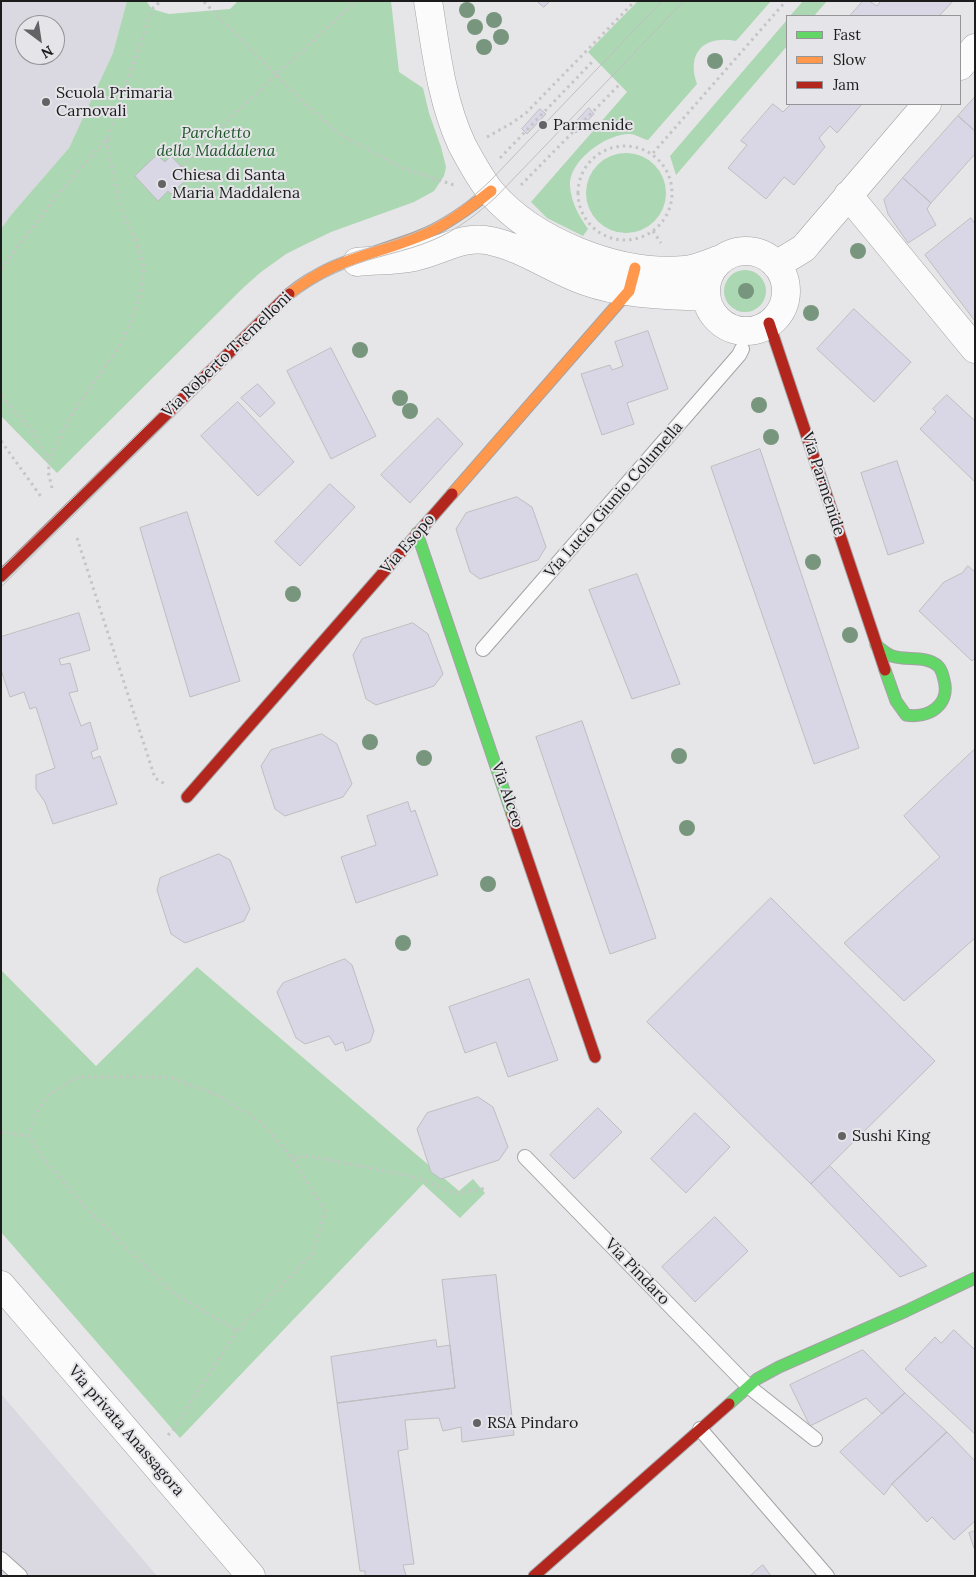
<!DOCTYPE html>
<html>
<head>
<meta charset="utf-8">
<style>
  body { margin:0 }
  #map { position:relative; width:976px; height:1577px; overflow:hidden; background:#e6e5e7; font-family:Lora,serif }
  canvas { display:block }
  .frame { position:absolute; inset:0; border:2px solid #1c1c1d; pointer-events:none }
  .legend { position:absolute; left:786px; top:15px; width:175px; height:90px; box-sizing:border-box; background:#e5e4e8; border:1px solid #959497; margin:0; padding:6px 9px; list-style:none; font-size:15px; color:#1c1c1d }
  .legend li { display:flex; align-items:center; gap:10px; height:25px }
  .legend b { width:25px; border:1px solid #959497 }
  .north { position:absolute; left:15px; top:15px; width:50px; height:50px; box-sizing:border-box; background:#e5e4e8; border:1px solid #959497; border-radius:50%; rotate:149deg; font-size:14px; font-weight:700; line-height:20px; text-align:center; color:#1c1c1d }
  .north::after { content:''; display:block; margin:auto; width:18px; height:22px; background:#636264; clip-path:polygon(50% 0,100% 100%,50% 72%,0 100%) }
</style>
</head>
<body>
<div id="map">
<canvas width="976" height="1577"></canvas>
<div class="frame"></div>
<ul class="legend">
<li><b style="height:6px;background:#63d668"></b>Fast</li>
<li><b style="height:6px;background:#ff974d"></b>Slow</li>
<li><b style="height:6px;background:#b3261e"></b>Jam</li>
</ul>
<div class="north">N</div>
</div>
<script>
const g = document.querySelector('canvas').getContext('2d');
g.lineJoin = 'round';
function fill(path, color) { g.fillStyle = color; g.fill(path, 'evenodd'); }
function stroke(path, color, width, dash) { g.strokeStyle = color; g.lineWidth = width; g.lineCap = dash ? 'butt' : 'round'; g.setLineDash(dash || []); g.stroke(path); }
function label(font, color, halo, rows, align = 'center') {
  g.font = font + ' Lora,serif'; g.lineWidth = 4; g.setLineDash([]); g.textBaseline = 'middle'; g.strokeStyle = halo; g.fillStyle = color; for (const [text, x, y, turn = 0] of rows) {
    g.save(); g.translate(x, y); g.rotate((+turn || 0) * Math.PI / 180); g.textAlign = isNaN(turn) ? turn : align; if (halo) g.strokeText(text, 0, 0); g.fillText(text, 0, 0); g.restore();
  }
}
fill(new Path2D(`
  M1 1H127L113 53 69 148 11 215 1 229ZM25 25H55V55H25Z
  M1 1394 157 1576H1Z`), '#dad8e0');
fill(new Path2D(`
  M127 1H146L152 9 169 14 230 9 238 1H391L399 72 423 88 429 113 441 147 446 167 444 176 434 191 414 202 331 232 304 245 286 254 261 272 244 287 57 473 1 416V229L11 215 69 148 113 53Z
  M638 1H771L736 41C704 35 686 53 697 84L648 140C643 139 635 134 630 134 607 133 568 161 570 186 571 202 579 216 588 229L583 236 547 218 531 202 627 92 588 52Z
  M803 1H827L814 16H790Z
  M787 20V46L676 175 670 156Z
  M586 193a40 40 0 1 1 80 0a40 40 0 1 1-80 0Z
  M724 291a21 21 0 1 1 42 0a21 21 0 1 1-42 0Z
  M197 967 459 1191 473 1179 485 1193 460 1218 423 1184 180 1438 1 1232V970L96 1066Z`), '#abd7b2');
const building = new Path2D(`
  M537 1H550L544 7Z
  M863 1H869L877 6 881 1H953L939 16H850Z
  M975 97V131L958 116Z
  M773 104 783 112 791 104H862L837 133 830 126 819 138 825 147 794 185 784 177 766 199 728 168 747 145 741 141Z
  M589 108 594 114 576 133 570 128Z
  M540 109 546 114 527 134 522 129Z
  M958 116 975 131V154L931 203 903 178Z
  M157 155 165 162 171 156 190 176 171 194 168 191 158 201 135 176Z
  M903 178 931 203 927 209 936 225 908 243 888 214 884 200Z
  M971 218 975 224V321L925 255Z
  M854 309 911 362 874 402 817 349Z
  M648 331 668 389 627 403 634 424 602 435 581 374 610 365 612 370 623 366 615 342Z
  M331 348 376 436 331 459 287 371Z
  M258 384 275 403 260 417 241 398Z
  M947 395 975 421V482L920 429 936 412 933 409Z
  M238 402 294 462 258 496 201 436Z
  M438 418 463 444 410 503 381 475Z
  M760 449 859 748 814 764 711 467Z
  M897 461 924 543 888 555 861 473Z
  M330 484 355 507 300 566 275 542Z
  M517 497 532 507 546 547 538 560 480 579 470 572 456 529 466 513Z
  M187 512 240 681 190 697 140 528Z
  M968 566 975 572V658L972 661 919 611 944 582 962 573Z
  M637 574 680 684 632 699 589 590Z
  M79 613 90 650 59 659 61 665 70 663 78 691 69 693 81 726 90 722 98 749 91 752 93 759 100 756 117 804 53 824 45 802 36 789V775L55 768 36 707 30 709 24 692 10 697 1 670V637Z
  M413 623 428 634 443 674 434 686 376 705 366 699 353 655 362 639Z
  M582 721 656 938 610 954 536 737Z
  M322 734 337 744 352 784 343 797 285 816 275 809 261 766 271 750Z
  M975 749V938L904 1001 844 943 940 857 904 816Z
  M408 802 411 812 415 810 438 875 356 903 341 857 376 845 367 816Z
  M219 854 230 860 250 909 244 921 185 943 171 934 157 890 160 878Z
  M771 898 935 1061 811 1184 647 1022Z
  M345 959 352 965 374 1031 370 1042 346 1051 343 1042 335 1045 329 1036 305 1044 296 1038 277 992 283 983Z
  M529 979 558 1060 508 1077 496 1042 465 1053 449 1007Z
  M478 1097 493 1107 508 1147 499 1160 441 1179 431 1172 417 1129 427 1113Z
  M598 1108 622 1132 574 1179 550 1155Z
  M695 1113 730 1147 686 1193 651 1159Z
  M830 1166 927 1266 900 1277 811 1184Z
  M715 1217 748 1251 695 1302 662 1267Z
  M496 1275 514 1435 462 1442 461 1427 443 1431 439 1418 405 1420 408 1449 398 1451 414 1564 403 1565 406 1576H365V1571H360L337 1403 455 1388 442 1280Z
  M954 1330 975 1350V1434L905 1369 935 1337 941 1343Z
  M436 1340 437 1347 450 1345 455 1388 337 1403 331 1357Z
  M863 1350 905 1393 882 1414 866 1398 810 1426 790 1385Z
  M905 1393 947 1432 892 1484 884 1495 840 1452Z
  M947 1432 975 1461V1521L954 1540 932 1517 927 1522 892 1484Z
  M975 1531V1551L969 1533Z
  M763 1565 771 1576H750Z`);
fill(building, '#d9d6e5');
stroke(building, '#bebdbf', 1);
const lane = new Path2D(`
  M483 649 739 355 742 349
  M525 1157 748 1386 815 1439
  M700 1429 827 1576
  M1 1559 20 1576`);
const street = new Path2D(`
  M428 1C436 50 441 100 462 145 470 160 480 178 490 191 533 242 619 276 685 270 697 269 709 263 721 259
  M960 66 975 48
  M848 195 975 349
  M706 291a40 40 0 1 1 80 0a40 40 0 1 1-80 0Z
  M357 262C376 260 395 261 414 257 440 252 463 234 491 241 524 248 553 270 585 281 624 295 666 295 706 297
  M776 265 804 248 808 243 927 104
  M1 1285 251 1576`);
const fast = new Path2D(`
  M417 533 512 814
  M876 645C881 649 886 654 892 656 906 661 926 655 938 666 942 670 943 675 944 680 951 705 928 719 906 715L896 701 885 670
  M729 1404 757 1379 779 1367 906 1311 975 1278`);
const slow = new Path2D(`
  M289 294C331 259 379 254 427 233 451 222 471 207 491 191
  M452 494 629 291 635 268`);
const jam = new Path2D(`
  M769 323 885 670
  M1 576 289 294
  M187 797 452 494
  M512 814 595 1057
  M534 1576 729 1404`);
stroke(lane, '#a4a3a5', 16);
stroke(street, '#a4a3a5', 29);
stroke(fast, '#a4a3a5', 13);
stroke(slow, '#a4a3a5', 13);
stroke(jam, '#a4a3a5', 13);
stroke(new Path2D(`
  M204 2 305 104 341 135 402 168 454 185
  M487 137 512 123 526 113 635 1
  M578 193a47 47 0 1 1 94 0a47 47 0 1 1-94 0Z
  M653 153 786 1
  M500 158 593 61
  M181 167 242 107 356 1
  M521 185 619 85
  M653 231 661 243
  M1 269 56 197 108 137 152 9 161 1
  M1 396C20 416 41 438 49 465
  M1 441 42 498
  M52 488 48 471 53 451 72 414 121 343 130 324 141 291 144 266 135 238 127 222 120 204 107 146 108 137
  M77 538 155 778 165 784
  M1 1132 28 1136 44 1159 84 1206 172 1292 237 1331 313 1253 325 1211 292 1158 260 1121 217 1095 169 1077H77L48 1095 36 1113 28 1136
  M292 1158 309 1156 410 1176 425 1180 447 1191 459 1193 482 1189 484 1188
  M168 1435 173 1430 237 1331`), '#c5c5c6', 3, [2.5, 4]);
stroke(lane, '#fbfbfb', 14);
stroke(street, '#fbfbfb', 28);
stroke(fast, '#63d668', 11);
stroke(slow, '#ff974d', 11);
stroke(jam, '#b3261e', 11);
stroke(new Path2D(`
  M1 569 279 295C298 280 318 265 341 257 367 247 396 242 421 230 448 218 469 201 490 181L662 1
  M1 587 296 296C312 285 328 275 346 268 374 256 405 252 433 240 457 230 477 214 496 197L684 1`), '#bfbfc0', 1);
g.fillStyle = '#77967d';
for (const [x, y] of [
  [467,10],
  [494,20],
  [475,27],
  [501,37],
  [484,47],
  [715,61],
  [858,251],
  [746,291],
  [811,313],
  [360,350],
  [400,398],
  [759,405],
  [410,411],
  [771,437],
  [813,562],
  [293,594],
  [850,635],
  [370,742],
  [679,756],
  [424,758],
  [687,828],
  [488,884],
  [403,943]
]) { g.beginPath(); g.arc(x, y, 8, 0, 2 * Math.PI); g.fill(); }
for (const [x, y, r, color] of [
  [46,102,5,"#636264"],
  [543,125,5,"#636264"],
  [162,184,5,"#636264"],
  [842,1136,5,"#636264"],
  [477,1423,5,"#636264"]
]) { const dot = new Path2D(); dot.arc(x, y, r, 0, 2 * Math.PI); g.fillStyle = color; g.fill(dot); stroke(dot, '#e5e4e8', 2); }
label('16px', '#1c1c1d', '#e5e4e8', [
  ["Scuola Primaria",56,93],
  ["Carnovali",56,111],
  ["Parmenide",553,125],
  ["Chiesa di Santa",172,175],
  ["Maria Maddalena",172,193],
  ["Sushi King",852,1136],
  ["RSA Pindaro",487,1423]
], 'left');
label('italic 16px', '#1c5527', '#e5e4e8', [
  ["Parchetto",216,133],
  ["della Maddalena",216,151]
]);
label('16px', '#1c1c1d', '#e5e4e8', [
  ["Via Roberto Tremelloni",227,355,-44],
  ["Via Parmenide",823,484,72],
  ["Via Lucio Giunio Columella",614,500,-49],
  ["Via Esopo",408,544,-49],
  ["Via Alceo",507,795,71],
  ["Via Pindaro",637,1272,46],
  ["Via privata Anassagora",126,1431,49]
]);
</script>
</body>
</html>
